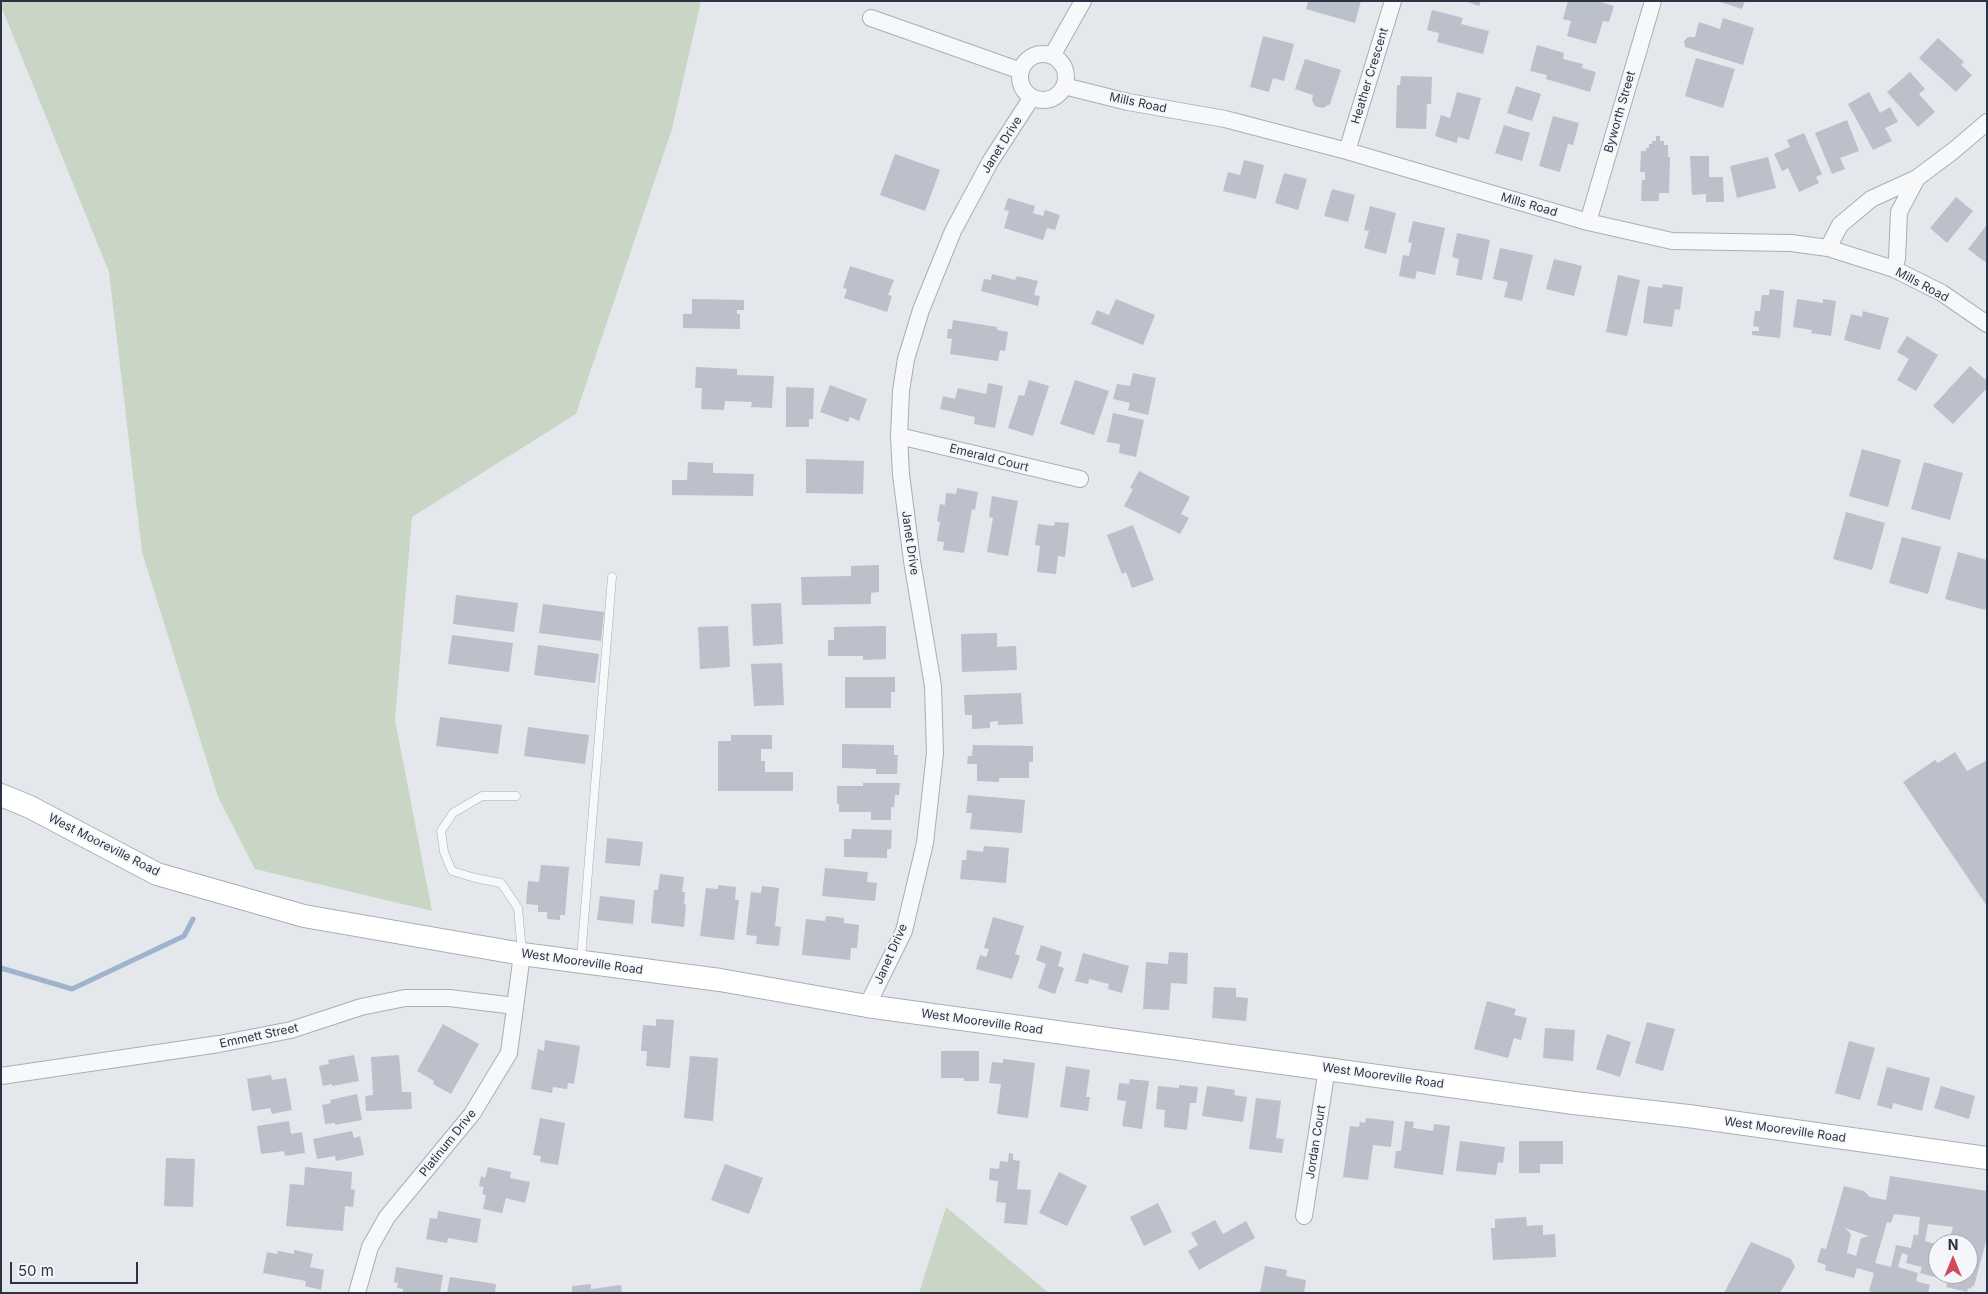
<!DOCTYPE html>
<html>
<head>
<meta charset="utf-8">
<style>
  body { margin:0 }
  #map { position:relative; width:1988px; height:1294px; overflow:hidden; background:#e4e7ec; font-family:Inter,sans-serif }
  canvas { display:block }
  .frame { position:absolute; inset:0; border:2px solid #2b3445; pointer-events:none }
  .north { position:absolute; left:1928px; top:1234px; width:50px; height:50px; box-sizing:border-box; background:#f4f6f9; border:1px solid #a4a8b1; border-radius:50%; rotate:0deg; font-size:14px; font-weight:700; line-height:20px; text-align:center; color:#2b3445 }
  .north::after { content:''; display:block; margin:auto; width:18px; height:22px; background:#d1495b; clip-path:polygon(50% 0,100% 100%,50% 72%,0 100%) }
  .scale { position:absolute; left:10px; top:1262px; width:128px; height:22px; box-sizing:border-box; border:2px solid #2b3445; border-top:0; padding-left:6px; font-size:15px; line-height:18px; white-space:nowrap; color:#2b3445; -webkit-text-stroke:4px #f4f6f9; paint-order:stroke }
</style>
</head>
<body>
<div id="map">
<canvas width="1988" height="1294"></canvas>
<div class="frame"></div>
<div class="north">N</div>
<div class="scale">50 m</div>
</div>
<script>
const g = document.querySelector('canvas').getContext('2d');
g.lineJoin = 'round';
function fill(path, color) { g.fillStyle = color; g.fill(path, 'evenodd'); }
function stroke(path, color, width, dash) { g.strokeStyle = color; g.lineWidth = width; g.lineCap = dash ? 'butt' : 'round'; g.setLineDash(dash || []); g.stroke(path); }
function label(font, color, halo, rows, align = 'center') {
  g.font = font + ' Inter,sans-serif'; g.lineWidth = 4; g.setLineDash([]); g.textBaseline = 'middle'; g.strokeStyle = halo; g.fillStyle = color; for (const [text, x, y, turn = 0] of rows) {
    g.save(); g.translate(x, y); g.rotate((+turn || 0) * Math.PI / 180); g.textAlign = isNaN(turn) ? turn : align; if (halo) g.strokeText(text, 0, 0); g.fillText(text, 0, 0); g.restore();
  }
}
fill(new Path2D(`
  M1 1H701L672 129 576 414 412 517 395 720 432 911 255 869 218 797 142 552 109 272 1 6Z
  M946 1207 1049 1293H919Z`), '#c9d6c5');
stroke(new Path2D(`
  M1 968 72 989 184 936 193 919`), '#9fb4cc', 5);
fill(new Path2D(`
  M1308 1H1361L1355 23 1306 9Z
  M1465 1H1481L1479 6Z
  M1568 1H1598L1614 6 1609 22 1603 21 1596 44 1567 36 1571 21 1563 19Z
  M1717 1H1745L1742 9Z
  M1432 10 1463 18 1461 24 1489 31 1483 54 1437 42 1439 33 1427 30Z
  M1723 18 1754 28 1743 65 1685 47 1684 41 1688 37H1695L1699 22 1720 29Z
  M1263 36 1294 44 1284 81 1273 78 1269 92 1250 87Z
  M1938 38 1964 62 1961 65 1972 75 1956 92 1919 58Z
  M1537 45 1564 53 1563 59 1583 64 1582 68 1596 72 1590 92 1546 79 1547 75 1530 71Z
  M1696 58 1735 69 1723 108 1685 96Z
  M1305 59 1341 70 1330 104 1323 108 1315 106 1312 100 1313 95 1295 89Z
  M1910 72 1925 89 1919 94 1935 112 1918 127 1887 92Z
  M1401 76 1432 77 1431 104H1427L1426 129 1396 128 1397 85H1400Z
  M1516 86 1541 94 1532 121 1507 113Z
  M1457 92 1481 98 1469 140 1458 137 1457 143 1435 136 1441 115 1450 118Z
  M1869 92 1880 113 1890 107 1898 122 1885 128 1892 141 1873 150 1848 104Z
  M1553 116 1579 123 1573 145 1568 144 1560 172 1539 166Z
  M1847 120 1859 151 1840 158 1845 169 1832 174 1815 133Z
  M1504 125 1530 133 1522 161 1495 153Z
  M1804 133 1822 174 1816 177 1819 183 1799 192 1788 168 1782 171 1774 154 1790 147 1787 140Z
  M1656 136H1660V141H1664V145H1668V157H1670L1669 193H1659V201H1641L1642 180H1645V172H1640L1641 151H1646V148H1649V144H1652V141H1656Z
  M895 154 940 170 925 211 880 195Z
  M1690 156H1709V177H1723L1724 202H1706V194L1692 195Z
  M1768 157 1776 188 1737 198 1730 166Z
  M1244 160 1264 165 1256 199 1223 191 1228 172 1240 175Z
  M1284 173 1307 179 1298 210 1275 203Z
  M1332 189 1355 195 1348 222 1324 216Z
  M1956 197 1973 211 1947 243 1930 228Z
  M1008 198 1035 206 1033 213 1043 216 1045 210 1060 215 1055 230 1047 228 1043 240 1004 228 1009 211 1004 210Z
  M1370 206 1396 213 1386 254 1364 248 1369 231 1364 230Z
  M1413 221 1445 228 1435 275 1417 271 1415 279 1399 276 1403 255 1409 256 1412 243 1408 242Z
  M1986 226 1987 260 1985 262 1968 249Z
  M1457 233 1490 240 1482 280 1456 275 1459 259 1452 257Z
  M1500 248 1533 255 1522 301 1504 297 1508 282 1493 279Z
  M1554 259 1582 266 1574 296 1546 289Z
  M850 266 894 280 888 295 892 296 887 312 844 298 847 289 843 288Z
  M992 274 1015 280 1017 276 1038 281 1034 295 1040 296 1038 306 981 291 984 279 991 280Z
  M1618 275 1640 280 1627 336 1606 332Z
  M1663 284 1683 287 1680 310 1675 309 1672 327 1643 323 1648 286 1662 288Z
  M1770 289 1784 291 1780 338 1752 335V331H1759V327L1753 326 1755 311H1760L1762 295H1769Z
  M692 299 744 300V310H737V314H740V329L683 328V314H692Z
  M1116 299 1155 315 1143 345 1091 324 1097 310 1109 315Z
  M1797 299 1823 303V299L1836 301 1831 336 1811 333 1812 330 1793 327Z
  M1863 311 1889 318 1880 350 1844 340 1851 314 1862 317Z
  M953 320 997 327V330L1008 332 1005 351 1000 350 998 361 950 354 952 339 947 338 948 329H952Z
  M1907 336 1938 355 1916 391 1897 380 1909 359 1897 352Z
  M1970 366 1987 381V388L1953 424 1933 406Z
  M696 367 737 369V375L774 376 772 408 751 407 752 402 725 401 724 410 701 409 702 388H695Z
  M1133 373 1156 378 1148 415 1128 410 1130 403 1113 399 1117 384 1130 386Z
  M1029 380 1049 386 1033 436 1008 428 1019 395 1024 396Z
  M1075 380 1109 391 1094 435 1060 424Z
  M988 383 1003 386 995 428 974 424 975 417 940 409 943 396 955 399 958 388 986 394Z
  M830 385 867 399 859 421 850 417 848 422 820 412Z
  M786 387 814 388 813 419H809V427H786Z
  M1113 413 1144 420 1136 457 1119 453 1120 444 1107 442Z
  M1862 449 1901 460 1888 507 1849 496Z
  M806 459 864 461 863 494 806 493Z
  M688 462 713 463V473L754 474 753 496 672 495V480H687Z
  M1924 462 1963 473 1950 520 1911 509Z
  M1139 471 1190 497 1181 514 1189 518 1180 534 1124 506 1133 489 1130 488Z
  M957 488 978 492 975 510 972 509 964 553 943 550 944 542 937 541 940 522 937 521 940 504 945 505 946 493 956 494Z
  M992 496 1018 501 1008 556 987 552 993 518 989 517Z
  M1846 512 1885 523 1872 570 1833 559Z
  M1055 522 1069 523 1065 557 1058 556 1056 574 1037 572 1040 546 1035 545 1038 524 1054 526Z
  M1133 525 1154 580 1132 588 1126 572 1122 574 1107 535Z
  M1902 537 1941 547 1928 594 1889 583Z
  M1958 552 1987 560V603L1985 610 1945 599Z
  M879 565V592L871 593V604L802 605 801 577 851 576V566Z
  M456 595 518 603 514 632 453 624Z
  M781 603 783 644 753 646 751 604Z
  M543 604 604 612 601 641 539 633Z
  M728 626 730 667 700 669 698 627Z
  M886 626V659L863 660V656H828V640H834V627Z
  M997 633V647L1016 646 1017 670 962 672 961 634Z
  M452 635 513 643 509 672 448 664Z
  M538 645 599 654 595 683 534 675Z
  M782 663 784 705 754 706 751 664Z
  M845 677H895V692H891V708H845Z
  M1021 693 1023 724 998 725V721L990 722V728L972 729V715H965L964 695Z
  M440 717 502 725 498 754 436 746Z
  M528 727 589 735 585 764 524 756Z
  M731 735H772V749H761V761H765V772H793V791H718V741H731Z
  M842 744 894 745V755H898L897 774H876V769L842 768Z
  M973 745 1033 746V762H1029V778H999V782L977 781V764H967L968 756H972Z
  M1955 752 1967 771 1987 760V906L1903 782 1935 760 1938 763Z
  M863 783H900L899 795H895L894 807H891V820H871V812H839V804H837V786H863Z
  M968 795 1025 800 1022 833 970 829 972 813H966Z
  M852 829 892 830 891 849H887V858L844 857V839H851Z
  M607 838 643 842 640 866 605 863Z
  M984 846 1009 848 1006 883 960 879 962 860H966L967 850 983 852Z
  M541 865 569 867 565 915H560V920L547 919V912H538V905L526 904 528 881 539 882Z
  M825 868 868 872 867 882 877 883 875 901 822 896Z
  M660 874 684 877 682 892H685L684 904 686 905 684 927 651 923 654 890H658Z
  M718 885 736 887 735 900H739L734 940 700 936 706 888 718 889Z
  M762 886 779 888 775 926 781 927 779 946 756 944 757 936 746 935 751 892 761 893Z
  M600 896 635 900 633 924 597 920Z
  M826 916 844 918V923L859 925 857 948H851L850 960 802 955 806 919 825 921Z
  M993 917 1024 926 1015 954 1020 956 1012 979 976 969 980 955 986 957 989 949 984 948Z
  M1041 945 1062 952 1058 966 1064 968 1055 994 1038 988 1046 964 1036 960Z
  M1169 952 1188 953 1187 984 1171 983 1169 1010 1143 1009 1146 962 1168 964Z
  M1083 953 1129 966 1122 993 1108 989 1109 984 1089 979 1088 984 1075 981Z
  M1214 987 1236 988V997L1248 998 1246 1021 1212 1018Z
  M1487 1001 1516 1009 1514 1015 1527 1018 1521 1040 1514 1038 1508 1058 1474 1049Z
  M656 1019 674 1020 670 1068 646 1066 647 1051H641L643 1025 656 1026Z
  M1647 1022 1675 1029 1663 1071 1635 1063Z
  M443 1024 479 1044 451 1094 433 1084 434 1081 417 1071Z
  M1545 1028 1575 1030 1573 1061 1543 1058Z
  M1607 1034 1631 1042 1620 1077 1596 1069Z
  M545 1040 580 1046 574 1084 568 1083 567 1089 553 1087 552 1093 531 1089 538 1049 544 1051Z
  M1849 1041 1875 1048 1860 1100 1835 1093Z
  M941 1051H979V1081H964V1078H941Z
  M354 1055 359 1081 332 1086V1084L323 1086 319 1066 329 1064 328 1060Z
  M399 1055 402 1092H411L412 1109 366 1111 365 1096 373 1095 371 1057Z
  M690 1056 718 1058 713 1121 684 1118Z
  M1003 1059 1035 1063 1028 1118 997 1114 1001 1084 989 1083 992 1062 1003 1063Z
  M1066 1066 1090 1070 1086 1097H1090L1088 1111 1060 1107Z
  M1887 1067 1930 1078 1922 1111 1893 1103 1892 1109 1877 1105Z
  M271 1075 272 1080 286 1078 292 1110 272 1114 270 1108 252 1111 247 1079Z
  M1130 1079 1149 1081 1142 1129 1122 1126 1126 1101 1117 1100 1119 1083 1129 1084Z
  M1179 1085 1198 1087 1196 1103H1190L1187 1130 1164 1127 1165 1110 1156 1109 1158 1086 1179 1088Z
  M1207 1086 1235 1090 1234 1095 1247 1097 1243 1122 1202 1116Z
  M1941 1086 1975 1096 1969 1119 1934 1108Z
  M357 1094 362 1120 335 1125V1123L325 1124 322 1105 331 1103 330 1100Z
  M1256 1098 1281 1101 1276 1138 1284 1139 1282 1153 1249 1149Z
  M540 1118 565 1123 558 1165 540 1162 541 1156 533 1155Z
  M1366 1118 1394 1121 1391 1147 1373 1145 1368 1180 1343 1177 1350 1126 1359 1127 1360 1122 1365 1123Z
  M289 1121 291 1134 302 1132 305 1153 285 1156 284 1151 261 1154 257 1126Z
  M1405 1121 1414 1122 1413 1128 1433 1131 1434 1124 1450 1126 1443 1175 1394 1168 1396 1151H1401Z
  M352 1131 354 1138 360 1136 364 1155 336 1161 335 1156 317 1159 313 1139Z
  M1460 1141 1505 1147 1503 1163 1498 1162 1496 1175 1456 1171Z
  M1519 1141H1563V1164H1540V1173H1519Z
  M1009 1153 1013 1154V1160L1020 1161 1017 1189 1031 1190 1027 1225 1004 1223 1006 1203 996 1202 998 1181 989 1180 990 1168 999 1169 1000 1161 1008 1162Z
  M166 1158 195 1159 193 1207 164 1206Z
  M725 1164 763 1178 749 1214 711 1200Z
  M305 1167 352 1172 351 1189 355 1190 353 1207 345 1206 343 1231 286 1226 290 1184 304 1185Z
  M488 1167 511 1172 510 1178 530 1182 525 1203 506 1198 502 1213 483 1209 486 1195 482 1194 484 1187 479 1186 481 1176 485 1178Z
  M1059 1172 1087 1186 1067 1226 1039 1213Z
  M1890 1176 1987 1191V1238L1974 1286H1972L1971 1289 1968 1288 1967 1292 1946 1287 1948 1281 1920 1273 1922 1267 1906 1263 1908 1255 1902 1253 1898 1267 1918 1273 1916 1281 1930 1285 1928 1293H1876L1869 1291 1874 1273 1857 1268 1854 1278 1825 1270 1826 1265 1817 1262 1821 1248 1826 1249 1844 1186 1864 1191 1870 1197 1886 1200ZM1894 1214 1920 1217 1918 1236 1914 1234 1911 1248 1896 1245 1891 1267 1875 1263 1887 1222 1891 1223ZM1928 1224 1953 1227 1948 1244H1968V1274H1938V1245L1925 1241ZM1845 1228 1869 1236 1861 1238 1856 1256 1847 1253 1851 1234Z
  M1158 1203 1172 1232 1144 1246 1130 1217Z
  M438 1211 481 1219 477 1243 448 1238 447 1243 426 1239 430 1218 437 1219Z
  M1526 1217 1527 1226 1543 1225V1235L1555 1234 1556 1257 1493 1260 1491 1228H1495V1219Z
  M1215 1220 1223 1234 1246 1221 1255 1238 1199 1270 1188 1251 1198 1245 1191 1233Z
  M1751 1242 1791 1259 1795 1267 1780 1293H1724Z
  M294 1250 313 1254 310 1267 324 1270 321 1290 305 1286 306 1281 263 1273 267 1252 277 1254 278 1251 294 1254Z
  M1265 1266 1287 1270 1286 1276 1306 1280 1304 1293H1260Z
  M396 1267 443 1275 440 1293H403V1289L397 1288 398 1283 394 1282Z
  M450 1277 496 1284 495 1293H447Z
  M591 1284V1289L621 1285 622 1293H572V1286Z`), '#bbc0ca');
const lane = new Path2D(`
  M516 796H482L453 813 441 831 444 852 452 871 475 878 501 883 518 908 522 952
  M581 958 612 577`);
const street = new Path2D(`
  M871 18 1021 71
  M1020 77a23 23 0 1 1 46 0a23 23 0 1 1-46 0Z
  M1052 56 1083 1
  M1064 86 1128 102 1225 119 1347 151 1588 222 1672 241 1791 243 1828 248 1894 269 1942 293 1987 324
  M1347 151 1393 1
  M1588 222 1653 1
  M1828 248 1840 225 1871 199 1917 178 1953 151 1987 122
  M1894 269 1897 259 1899 212 1917 178
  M899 436 1080 479
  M867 1006 904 931 925 843 935 753 933 686 912 561 901 474 899 436 901 391 906 359 921 310 953 231 990 162 1032 97
  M1 1076 219 1044 291 1030 361 1007 405 998H449L515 1006
  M1304 1216 1327 1068
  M357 1293 370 1247 387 1217 472 1114 509 1053 522 954`);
const secondary = new Path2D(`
  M1 795 30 807 157 874 304 916 522 954 720 980 867 1006 1574 1103 1688 1116 1987 1158`);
stroke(lane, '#a9aeb7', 9);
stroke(street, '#a9aeb7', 18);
stroke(secondary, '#a9aeb7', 24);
stroke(lane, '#f7f8fa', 8);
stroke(street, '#f7f8fa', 16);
stroke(secondary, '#fff', 22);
label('12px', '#2b3445', '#f4f6f9', [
  ["Heather Crescent",1370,76,-73],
  ["Mills Road",1138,103,12],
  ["Byworth Street",1620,112,-74],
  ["Janet Drive",1002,145,-58],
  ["Mills Road",1529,205,16],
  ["Mills Road",1922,285,28],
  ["Emerald Court",989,458,14],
  ["Janet Drive",910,543,82],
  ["West Mooreville Road",104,845,27],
  ["Janet Drive",891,954,-66],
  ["West Mooreville Road",582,962,8],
  ["West Mooreville Road",982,1022,8],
  ["Emmett Street",259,1036,-12],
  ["West Mooreville Road",1383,1076,8],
  ["West Mooreville Road",1785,1130,8],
  ["Jordan Court",1316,1142,-81],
  ["Platinum Drive",448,1143,-51]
]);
</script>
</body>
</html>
